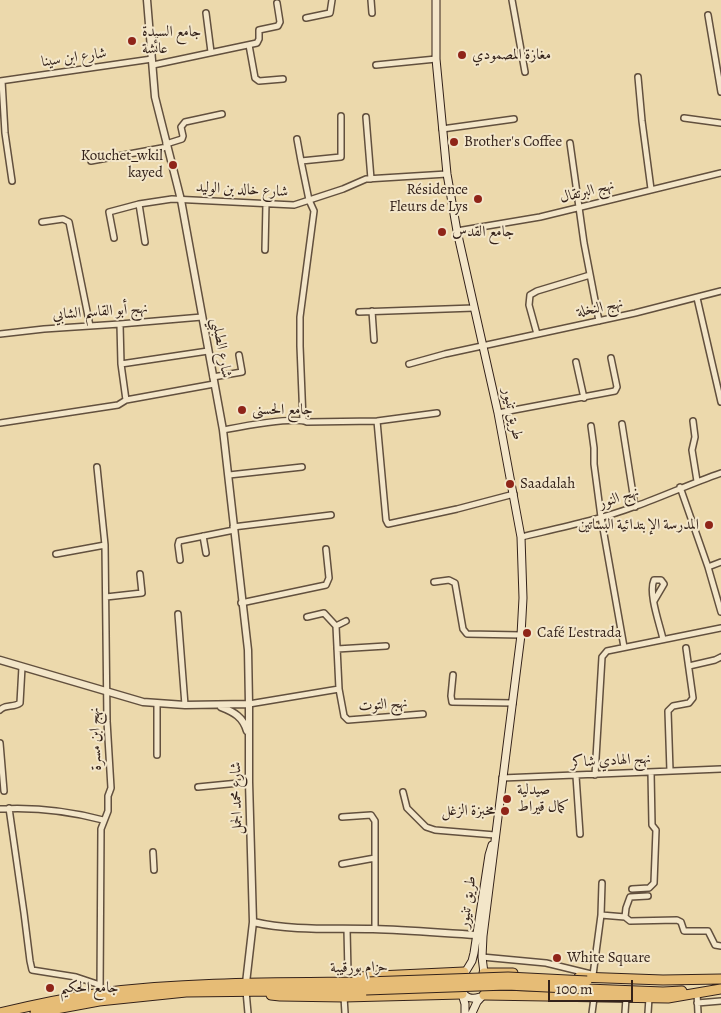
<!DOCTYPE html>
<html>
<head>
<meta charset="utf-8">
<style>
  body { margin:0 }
  #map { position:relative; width:721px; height:1013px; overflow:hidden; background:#ecd9ac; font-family:Alegreya,serif }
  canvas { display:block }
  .scale { position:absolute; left:548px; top:980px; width:85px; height:22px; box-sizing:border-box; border:2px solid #34221a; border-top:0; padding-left:6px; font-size:15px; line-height:18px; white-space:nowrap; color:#34221a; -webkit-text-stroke:4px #f3e6c9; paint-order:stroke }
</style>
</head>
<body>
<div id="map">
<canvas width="721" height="1013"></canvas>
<div class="scale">100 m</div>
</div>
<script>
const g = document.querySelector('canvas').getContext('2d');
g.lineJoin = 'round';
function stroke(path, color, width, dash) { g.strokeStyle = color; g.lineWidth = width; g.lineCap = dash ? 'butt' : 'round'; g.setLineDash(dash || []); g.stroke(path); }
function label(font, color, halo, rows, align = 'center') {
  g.font = font + ' Alegreya,Amiri,serif'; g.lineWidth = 4; g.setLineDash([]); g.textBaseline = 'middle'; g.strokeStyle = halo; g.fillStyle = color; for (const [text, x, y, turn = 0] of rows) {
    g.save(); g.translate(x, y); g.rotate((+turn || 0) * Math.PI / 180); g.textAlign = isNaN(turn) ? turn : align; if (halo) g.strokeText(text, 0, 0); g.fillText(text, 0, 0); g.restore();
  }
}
const minor = new Path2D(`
  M371 0 372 13
  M512 0 525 72
  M206 13 211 52
  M708 15 721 92
  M306 18 330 13 332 0
  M249 45 255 78 259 81 283 79
  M153 65 257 43 259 39V30L278 26 280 22 277 3
  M376 65 436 59
  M638 77 642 121 651 189
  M0 81 152 59
  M2 81 5 133 12 181
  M366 117 371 179
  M684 118 721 123
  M442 129 514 119
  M297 139 301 161
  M570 143 584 243 599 321
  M166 144 182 139 183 136 181 127 185 122 222 114
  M91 161 167 147
  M139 204 145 242
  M42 222 63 219 69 222 90 326
  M457 231 540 217 721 173
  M114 238 109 212 139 204 172 199 294 205 343 189 366 179 447 174
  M265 250 266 203
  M697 298 721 402
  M372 311 374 340
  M359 312 474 308
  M120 324 121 364 126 400
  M0 334 44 329 120 324 202 317
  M537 334 529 305 530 295 537 291 590 275
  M576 362 584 398
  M121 364 208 351
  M409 364 445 354 635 313 721 291
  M213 377 242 372 239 355
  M498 413 615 391 617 387 611 358
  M303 420 300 346V317L314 211 309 200 301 161 341 157V116
  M377 421 386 520 388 524 457 509 514 494
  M693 421 695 437 692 450 697 481
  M0 423 118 405 126 400 214 384
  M622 424 635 507
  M591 426 594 448V464L601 517 624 647
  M223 430C239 427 294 416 307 422L377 421 437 413
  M97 467 105 545 107 721 111 788 108 796V811L101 829 100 993
  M229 475 302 467
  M680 487 708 567 721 612
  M233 527 331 515
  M203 536 206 553
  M521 537C559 528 599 520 636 506 664 496 692 483 721 473
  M56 554 105 545
  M180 560 178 545 179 541 234 530
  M708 567 721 562
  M434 582 449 580 455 583 463 629 467 634 521 635
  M106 597 142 593 140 574
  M654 601 664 584 661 580H654C648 593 660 625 663 639
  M241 603 326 585 329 578 326 549
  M178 614 185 705
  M307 617 324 613 336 626 339 689 344 716 348 720 423 714
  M336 626 346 621
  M337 649 386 646
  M689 666 715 660 721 657
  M453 675 451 696 452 702 513 703
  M249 704 339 689
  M0 710C5 704 14 708 20 703L22 667
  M0 743 4 791
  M157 755V704
  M670 771 668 711 673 706 689 703 693 698 686 648
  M595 775 602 657 607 651 721 628
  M576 776 580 834
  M502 778 721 769
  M198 787 249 782
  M403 792 407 808 426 827 435 830 495 835
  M9 808 24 913 30 961 32 970 76 977 100 985
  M0 809C35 807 69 811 103 820
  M342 817 371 815 375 821V929
  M153 852 154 870
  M342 864 375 858
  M632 889 649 888 654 883 656 830 652 825 651 772
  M648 896 630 897 626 908 625 917 630 921 677 920 681 922 684 931H708L715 945 721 946
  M601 915 625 917
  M347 929 348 973
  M482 957 546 963 591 974
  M593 975 601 915 602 883
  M246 991 248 1013
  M697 993 698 1013
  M344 997 345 1013
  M697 1003 721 1001
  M592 1013 594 998
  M625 1013 626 998
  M648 1013 649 998`);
const tertiary = new Path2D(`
  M147 0 155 97 181 200 223 430 248 650 249 704
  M0 660 143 702 185 705 249 704V782L253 922C292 931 333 928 373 929 407 930 442 933 477 935
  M221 707C234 712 243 717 247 731
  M246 983 253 922`);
const secondary = new Path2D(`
  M436 0V59L447 174 457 231 498 413 521 537 523 598 521 635 483 936 482 957 484 973
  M466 971 472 961 474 953 489 855 492 845
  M460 989C465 998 471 1000 480 997
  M462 994 465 1004V1013
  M472 1013 477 1002 487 991`);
const trunk = new Path2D(`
  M484 973H513
  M357 977 464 972
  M579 977 663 980 721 979
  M587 989 663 992 682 991
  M271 995 280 996 344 997 462 994
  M484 995 668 998 721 989
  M0 1013C33 1005 67 998 101 993 189 982 277 983 366 982
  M35 1013 99 1001 186 992 366 990`);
stroke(minor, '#62503e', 8);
stroke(tertiary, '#62503e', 9);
stroke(secondary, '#34221a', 9);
stroke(trunk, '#34221a', 11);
stroke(minor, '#f3e6c9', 5);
stroke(tertiary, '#f3e6c9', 6);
stroke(secondary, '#f3e6c9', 7);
stroke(trunk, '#e6bc76', 9);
const trunkBridge = new Path2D(`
  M366 982 508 977 587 981
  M366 990 507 985 587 989`);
stroke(trunkBridge, '#34221a', 11, []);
stroke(trunkBridge, '#e6bc76', 9);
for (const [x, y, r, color] of [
  [132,41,5,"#8f2418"],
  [462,55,5,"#8f2418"],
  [454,142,5,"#8f2418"],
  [173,165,5,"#8f2418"],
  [478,199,5,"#8f2418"],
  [442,232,5,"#8f2418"],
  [242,410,5,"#8f2418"],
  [510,484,5,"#8f2418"],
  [709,525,5,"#8f2418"],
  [527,633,5,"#8f2418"],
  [507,799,5,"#8f2418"],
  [505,811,5,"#8f2418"],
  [557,958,5,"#8f2418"],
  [50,988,5,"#8f2418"]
]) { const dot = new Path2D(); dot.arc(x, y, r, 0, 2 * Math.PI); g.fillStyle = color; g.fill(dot); stroke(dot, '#f3e6c9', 2); }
label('15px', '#34221a', '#f3e6c9', [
  ["جامع السيدة",142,32],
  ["عائشة",142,49],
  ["مغازة المصمودي",472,55],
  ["Brother's Coffee",464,142],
  ["Kouchet_wkil",163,156,"right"],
  ["kayed",163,173,"right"],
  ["Résidence",468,190,"right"],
  ["Fleurs de Lys",468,207,"right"],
  ["جامع القدس",452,232],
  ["جامع الحسنى",252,410],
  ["Saadalah",520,484],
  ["المدرسة الإبتدائية البساتين",699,525,"right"],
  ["Café L'estrada",537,633],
  ["صيدلية",517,790],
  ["كمال قيراط",517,807],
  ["مخبزة الزغل",495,811,"right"],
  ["White Square",567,958],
  ["جامع الحكيم",60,988]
], 'left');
label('15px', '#34221a', '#f3e6c9', [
  ["شارع ابن سينا",74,58,-8],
  ["شارع خالد بن الوليد",242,190,3],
  ["نهج البرتقال",587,192,-14],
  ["نهج النخلة",600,308,-12],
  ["نهج أبو القاسم الشابي",100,312,-4],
  ["شارع الطبلبي",221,348,80],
  ["طريق تنيور",512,414,78],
  ["نهج النور",619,498,-18],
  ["نهج التوت",383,705,-4],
  ["نهج ابن مسرة",96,739,-92],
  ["نهج الهادي شاكر",611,761,-3],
  ["شارع محمد الجمل",237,798,-91],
  ["طريق تنيور",468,902,-82],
  ["حزام بورقيبة",359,968,-1]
]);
</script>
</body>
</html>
